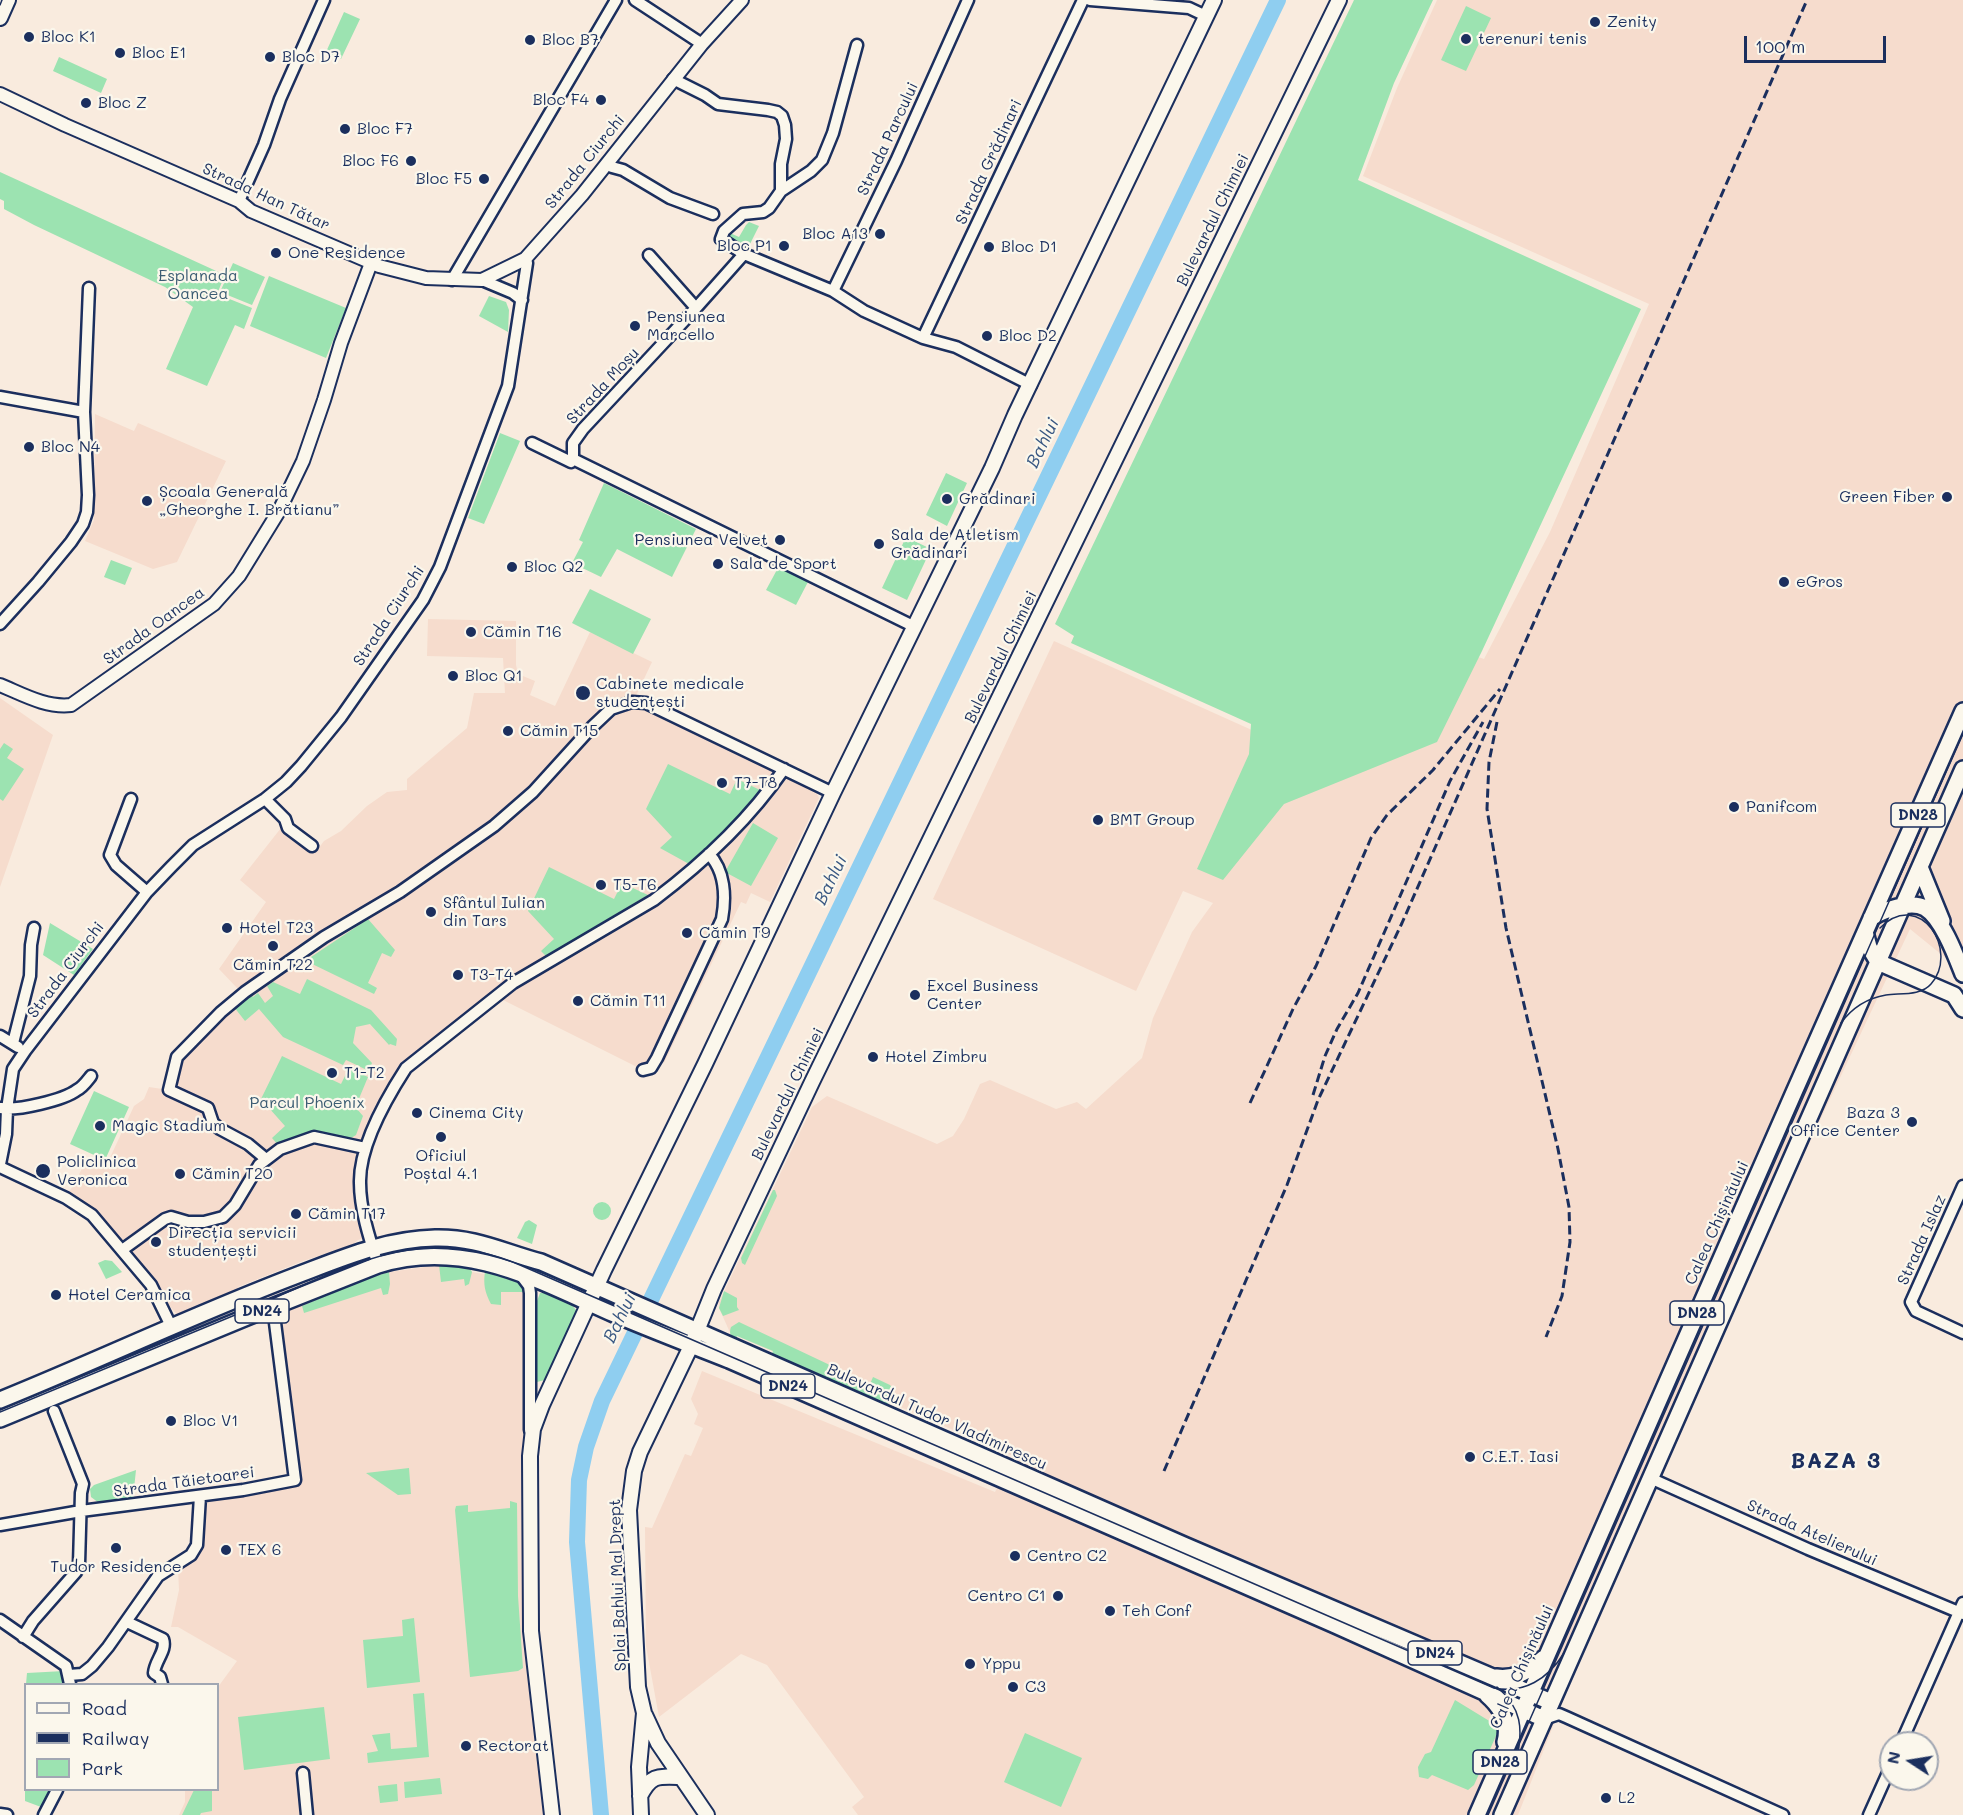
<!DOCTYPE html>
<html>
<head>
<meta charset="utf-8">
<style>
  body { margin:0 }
  #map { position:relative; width:1963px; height:1815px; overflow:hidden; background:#f9ebde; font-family:Mali,sans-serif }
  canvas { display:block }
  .legend { position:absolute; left:24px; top:1683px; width:195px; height:108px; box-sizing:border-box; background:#fbf7ec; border:2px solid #a1a7b3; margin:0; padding:8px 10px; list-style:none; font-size:18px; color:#1b2f5e }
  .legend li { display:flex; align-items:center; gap:12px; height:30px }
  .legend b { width:30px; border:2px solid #a1a7b3 }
  .north { position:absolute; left:1879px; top:1731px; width:60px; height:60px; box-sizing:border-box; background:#fbf7ec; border:2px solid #a1a7b3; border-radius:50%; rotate:282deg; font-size:16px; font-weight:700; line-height:24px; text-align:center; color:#1b2f5e }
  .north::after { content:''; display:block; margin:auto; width:21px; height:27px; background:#1b2f5e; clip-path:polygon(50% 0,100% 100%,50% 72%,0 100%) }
  .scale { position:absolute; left:1744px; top:36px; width:142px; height:27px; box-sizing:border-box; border:3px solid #1b2f5e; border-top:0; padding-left:8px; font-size:18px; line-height:21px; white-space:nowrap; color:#1b2f5e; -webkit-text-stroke:4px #fbf7ec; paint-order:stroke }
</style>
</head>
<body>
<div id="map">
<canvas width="1963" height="1815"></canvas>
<ul class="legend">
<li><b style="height:8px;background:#fbf7ec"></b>Road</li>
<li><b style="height:8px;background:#1b2f5e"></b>Railway</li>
<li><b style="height:16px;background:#9ce3b1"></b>Park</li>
</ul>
<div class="north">N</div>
<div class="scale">100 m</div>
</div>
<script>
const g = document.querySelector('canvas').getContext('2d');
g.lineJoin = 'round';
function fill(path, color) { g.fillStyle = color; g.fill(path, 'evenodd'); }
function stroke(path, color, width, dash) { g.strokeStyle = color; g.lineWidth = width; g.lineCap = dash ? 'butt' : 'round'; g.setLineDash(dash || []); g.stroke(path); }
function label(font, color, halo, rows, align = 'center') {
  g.font = font + ' Mali,sans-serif'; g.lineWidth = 4.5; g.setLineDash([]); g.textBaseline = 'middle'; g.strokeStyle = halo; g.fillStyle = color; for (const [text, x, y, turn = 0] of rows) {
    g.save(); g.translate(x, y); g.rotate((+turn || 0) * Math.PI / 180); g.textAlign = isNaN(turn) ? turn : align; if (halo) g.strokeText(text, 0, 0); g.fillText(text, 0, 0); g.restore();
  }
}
fill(new Path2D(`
  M1437 0H1963V972L1910 929 1647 1488 1518 1815H858L852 1807 864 1797 767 1665 741 1654 659 1717 646 1646 645 1527 652 1528 685 1454 691 1456 703 1428 694 1424 698 1414 691 1399 702 1371 995 1492 1013 1456 737 1336 736 1339 732 1337 719 1308V1302L812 1107 827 1096 937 1144 953 1136 964 1119 980 1084 990 1080 1056 1109 1077 1102 1086 1109 1142 1058 1153 1018 1192 932 1213 903 1183 891 1136 991 933 899 1054 641 1254 731 1313 599 1484 659 1550 532 1649 304 1363 176 1397 88Z
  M95 414 134 431 138 423 226 461 177 562 153 569 85 541 94 520Z
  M428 619 516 621V665L518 674 535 681 530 695 555 706 590 632 652 662 633 702 815 789 819 798 770 902 751 893 746 904 741 902 664 1063 657 1058 643 1070 497 997 406 1068 362 1164 370 1236 358 1240 352 1245 303 1261 238 1287 239 1292 179 1317 92 1215 66 1198 84 1165 108 1162 134 1106 144 1099 149 1087 169 1090 177 1057 244 992 237 988 219 969 266 902 240 880 281 828 315 853 324 841 341 831 367 806 387 792 407 790V779L467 728 474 693H505L503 658 427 656Z
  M0 698 53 735 0 887Z
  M439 1265 469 1267 472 1272 484 1274 485 1272 522 1286 531 1311V1602L538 1626 540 1641 552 1815H179L185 1802V1790H218V1687L237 1661 178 1627H171L179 1590 178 1569 190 1557 200 1496 295 1480 274 1317 366 1279 389 1272Z`), '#f6dccd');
fill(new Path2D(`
  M1354 0H1433L1394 83 1358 180 1641 309 1482 651 1437 742 1284 804 1223 880 1197 869 1249 754 1251 724 1071 643 1074 636 1055 624Z
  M1466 6 1491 18 1466 71 1441 60Z
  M344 12 360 19 341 59 326 52Z
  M59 57 107 79 101 93 53 71Z
  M0 172 225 275 217 294 252 308 244 329 235 325 207 386 166 369 193 307 165 287 34 225 4 209V201L0 199Z
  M749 222 759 226 749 246 728 237 730 233 739 237 746 225Z
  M233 263 265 277 252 305 220 292Z
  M269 276 346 308 326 358 250 326Z
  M489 296 506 302 509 310 508 332 479 316Z
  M500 433 520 441 484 524 468 518Z
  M946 473 967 483 947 526 926 515Z
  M604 483 696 529 672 577 617 549 601 577 572 563 583 542 579 540Z
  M906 537 931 549 907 600 882 588Z
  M111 560 132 568 125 585 104 577Z
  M779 566 809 580 796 605 766 590Z
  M590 589 651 619 633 654 572 623Z
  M4 743 13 749 7 758 24 769 3 801 0 799V749Z
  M668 764 730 794 737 779 760 790 736 819 689 864 660 848 672 837 646 809Z
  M753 823 778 838 751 886 725 872Z
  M549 867 614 899 622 883 648 895 546 956 541 951 554 939 528 911Z
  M368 919 395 950 391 957 382 953 368 983 377 988 374 994 308 962 311 957Z
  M50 923 93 949 74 975 43 955Z
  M307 979 371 1010 397 1039 396 1046 390 1044 389 1045 370 1024 356 1027 353 1043 372 1063 369 1071 346 1060 343 1065 283 1037 259 1009 245 1021 234 1007 250 993 253 997 258 993 265 1003 273 996 267 986 273 982 300 994Z
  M282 1056 341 1084 349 1068 368 1077 358 1101 357 1109 363 1116 356 1135 348 1140 278 1145 272 1138 285 1126 261 1099Z
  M94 1091 129 1107 105 1160 70 1144Z
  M773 1190H775L777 1196 745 1265 742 1263 741 1258Z
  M593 1211a9 9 0 1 1 18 0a9 9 0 1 1-18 0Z
  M529 1220 537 1225 532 1244 517 1238 525 1222Z
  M105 1260 112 1261 122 1272 106 1279 98 1263Z
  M439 1265 469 1267 472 1272 469 1284 465 1286 464 1279 441 1282Z
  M488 1270 518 1281 524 1292H501V1305L491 1304C485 1293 483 1284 485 1272Z
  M389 1272 390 1284 388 1294 383 1295 381 1288 304 1313 302 1306 366 1279Z
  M724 1291 737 1298V1307L739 1310 723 1316 719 1308Z
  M540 1293H544L571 1304 577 1311 545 1380 537 1382 536 1378 537 1301Z
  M739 1322 870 1384 873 1377 890 1385 894 1390 890 1402 883 1408 771 1356 773 1351 737 1336 736 1339C730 1336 729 1333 731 1327Z
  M409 1468 411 1494 398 1495 366 1473Z
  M136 1470 133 1498 99 1503 91 1497 90 1489 94 1485Z
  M510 1501 517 1503 518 1596 523 1668 518 1671 470 1677 455 1510 456 1506 468 1505V1512L510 1508Z
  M414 1618 420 1682 367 1688 363 1640 403 1636 402 1620Z
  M64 1671 65 1684H26L27 1673Z
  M424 1693 429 1757 368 1763 367 1753 378 1751 372 1735 390 1733 391 1749 417 1747 413 1694Z
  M1455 1700 1491 1722 1498 1724 1500 1727 1474 1785 1468 1790 1432 1775 1428 1779 1419 1777 1418 1767 1425 1754 1431 1752Z
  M324 1707 330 1759 244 1770 238 1717Z
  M1025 1733 1082 1758 1061 1807 1004 1782Z
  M440 1778 442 1794 405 1798 404 1782Z
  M25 1781 26 1790H50L41 1807 25 1801Z
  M397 1784 398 1801 380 1803 378 1786Z
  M194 1790H212V1811L201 1813 200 1815H182Z`), '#9ce3b1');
stroke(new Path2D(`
  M601 1815 577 1542 579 1480 586 1447 602 1401 1278 0`), '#8fcef0', 16);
const minor = new Path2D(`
  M635 0 702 44
  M1090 0 1189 8 1206 16
  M857 45 833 133 822 160 811 171 781 191 769 208 763 212 743 214 724 231 721 239 744 254 833 291 864 311 923 338 956 347 1031 385
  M673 79 705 95 718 104 768 110 777 112 782 116 785 125 786 139 781 164V191
  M607 163 612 167 623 170 670 198 713 214
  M239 201 264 145 280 99 324 0
  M649 255 696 308
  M452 280 616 0
  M482 280 513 293 522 300
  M833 291 896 161 968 0
  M923 338 1083 0
  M0 397 84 412
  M532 443 571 462 573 459 915 627
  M573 459V443L583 429 696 308 744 254
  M0 624 38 582 71 542 83 524 87 512 88 495 84 412 89 288
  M131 799 110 855 116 865 147 892
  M265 799 285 819 288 828 312 846
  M0 1036 18 1047
  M13 1043 30 976 31 945 34 928
  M643 1070 651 1068 657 1058 722 919C726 897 725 871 709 854
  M1 1108C17 1111 64 1100 77 1090 83 1087 87 1081 91 1076
  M266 1159 248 1144 220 1129 213 1123 208 1108 169 1090 177 1057 221 1012 245 992 324 937 400 892 494 826 533 792 592 727 611 709 632 702 646 703 833 793
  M0 1164 6 1134 7 1109 13 1069 25 1051 147 892 171 867 193 845 265 799 286 782 301 766 341 717 423 600 440 567 508 386 527 263 525 259
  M0 1167 66 1198 92 1215 151 1285 172 1328
  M1963 1186 1911 1302 1916 1311 1963 1333
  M122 1250 165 1219 171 1217 188 1222H204L223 1217 235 1205 259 1165 280 1149 314 1137 365 1148
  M378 1265C370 1240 360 1210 360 1183 359 1147 386 1099 406 1068L513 983 654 900C703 863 749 820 784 769
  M520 1274 529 1286 530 1293V1430
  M1650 1478 1808 1549 1963 1614
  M0 1525 81 1511 243 1490 295 1480 273 1307
  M0 1620 66 1666 70 1684
  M127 1622 163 1639C167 1651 155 1660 154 1673L160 1677 162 1684
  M23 1637 33 1621 76 1572 79 1564 81 1493 83 1484 54 1411
  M69 1675 82 1674 92 1666 108 1647 158 1576 191 1555 197 1545 200 1496
  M1544 1719 1559 1714 1566 1717 1783 1815
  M1901 1743 1963 1603
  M303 1773 307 1815
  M0 1814 7 1815
  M44 1815 57 1790
  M1869 1815 1891 1766`);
const tertiary = new Path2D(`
  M0 94 65 125 239 201 251 211 379 266 426 278 482 280 525 259 582 195 702 44 742 0
  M0 685C22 694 46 708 71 705L214 604 239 576 279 511 303 461 324 400 341 343 371 263`);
const secondary = new Path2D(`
  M0 18 8 0
  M645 1715 658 1743 707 1815
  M640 1796C651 1775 657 1776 680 1777
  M552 1815 531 1631 530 1456 533 1429 542 1405 604 1270 705 1064 833 793 992 468 1015 415 1214 0
  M641 1815 639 1767 644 1713 638 1687 629 1510 634 1471 640 1452 691 1346 714 1289 812 1082 1339 0`);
const primary = new Path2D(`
  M1920 867 1942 921
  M1871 918C1883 910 1911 900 1925 908 1942 918 1956 956 1963 974
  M1865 932 1869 947 1878 962 1954 995 1963 1009
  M0 1400C99 1360 195 1314 295 1276 340 1259 385 1239 435 1238 476 1237 503 1252 541 1262L1184 1545 1551 1702
  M0 1419 247 1317 378 1265C465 1238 537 1280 614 1314 652 1330 691 1345 729 1360L1335 1625 1544 1719
  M1496 1677C1515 1680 1530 1670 1544 1658
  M1487 1695C1501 1707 1510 1723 1505 1742
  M1477 1815 1795 1090 1963 711
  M1502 1815 1963 769`);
stroke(minor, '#1b2f5e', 15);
stroke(tertiary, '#1b2f5e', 16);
stroke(secondary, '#1b2f5e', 18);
stroke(primary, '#1b2f5e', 20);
stroke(minor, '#fbf7ec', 10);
stroke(tertiary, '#fbf7ec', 12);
stroke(secondary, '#fbf7ec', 14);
stroke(primary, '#fbf7ec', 15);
stroke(new Path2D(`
  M0 5 2 0
  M1841 1023C1852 1008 1868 998 1886 995 1900 993 1921 996 1931 984 1960 951 1920 888 1880 928
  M0 1412C84 1378 168 1343 252 1308 299 1288 358 1257 409 1250 446 1245 485 1250 520 1265L1494 1688C1524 1694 1548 1679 1564 1653
  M1497 1687C1522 1708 1523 1729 1517 1758
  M1488 1815 1963 733`), '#1b2f5e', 1.5);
stroke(new Path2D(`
  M1497 722 1489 762 1487 809 1506 928 1558 1149 1569 1207 1570 1242 1562 1296 1546 1337
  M1313 1095 1325 1056 1337 1029 1358 993 1450 781 1483 722
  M1250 1103 1293 1009 1316 966 1371 838 1387 815 1433 770 1500 689
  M1164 1471 1287 1185 1318 1100 1402 923 1807 0`), '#1b2f5e', 3, [9, 4.5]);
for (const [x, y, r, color] of [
  [1595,22,6,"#1b2f5e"],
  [29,37,6,"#1b2f5e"],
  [1466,39,6,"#1b2f5e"],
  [530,40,6,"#1b2f5e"],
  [120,53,6,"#1b2f5e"],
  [270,57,6,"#1b2f5e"],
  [601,100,6,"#1b2f5e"],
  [86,103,6,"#1b2f5e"],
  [345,129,6,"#1b2f5e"],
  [411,161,6,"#1b2f5e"],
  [484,179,6,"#1b2f5e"],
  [880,234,6,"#1b2f5e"],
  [784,246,6,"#1b2f5e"],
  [989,247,6,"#1b2f5e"],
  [276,253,6,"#1b2f5e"],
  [635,326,6,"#1b2f5e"],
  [987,336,6,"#1b2f5e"],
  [29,447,6,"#1b2f5e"],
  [1947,497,6,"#1b2f5e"],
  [947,499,6,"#1b2f5e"],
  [147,501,6,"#1b2f5e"],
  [780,540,6,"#1b2f5e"],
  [879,544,6,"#1b2f5e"],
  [718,564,6,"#1b2f5e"],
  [512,567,6,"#1b2f5e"],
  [1784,582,6,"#1b2f5e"],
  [471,632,6,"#1b2f5e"],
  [453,676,6,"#1b2f5e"],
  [583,693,8,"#1b2f5e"],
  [508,731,6,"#1b2f5e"],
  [722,783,6,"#1b2f5e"],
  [1734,807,6,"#1b2f5e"],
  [1098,820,6,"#1b2f5e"],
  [601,885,6,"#1b2f5e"],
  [431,912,6,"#1b2f5e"],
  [227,928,6,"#1b2f5e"],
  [687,933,6,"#1b2f5e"],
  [273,946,6,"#1b2f5e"],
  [458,975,6,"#1b2f5e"],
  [915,995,6,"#1b2f5e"],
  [578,1001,6,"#1b2f5e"],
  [873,1057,6,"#1b2f5e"],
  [332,1073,6,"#1b2f5e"],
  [417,1113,6,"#1b2f5e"],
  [1912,1122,6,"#1b2f5e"],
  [100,1126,6,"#1b2f5e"],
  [441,1137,6,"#1b2f5e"],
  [43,1171,8,"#1b2f5e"],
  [180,1174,6,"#1b2f5e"],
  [296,1214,6,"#1b2f5e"],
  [156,1242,6,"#1b2f5e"],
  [56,1295,6,"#1b2f5e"],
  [171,1421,6,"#1b2f5e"],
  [1470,1457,6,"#1b2f5e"],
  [116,1548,6,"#1b2f5e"],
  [226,1550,6,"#1b2f5e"],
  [1015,1556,6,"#1b2f5e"],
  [1058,1596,6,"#1b2f5e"],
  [1110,1611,6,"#1b2f5e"],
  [970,1664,6,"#1b2f5e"],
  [1013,1687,6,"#1b2f5e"],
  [466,1746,6,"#1b2f5e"],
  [1606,1798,6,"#1b2f5e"]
]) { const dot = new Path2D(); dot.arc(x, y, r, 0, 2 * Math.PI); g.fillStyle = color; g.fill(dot); stroke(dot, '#fbf7ec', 2); }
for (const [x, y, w] of [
  [1918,815,54],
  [262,1311,54],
  [1697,1313,54],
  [788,1386,54],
  [1435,1653,54],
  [1500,1762,54]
]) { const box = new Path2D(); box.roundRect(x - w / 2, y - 12, w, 24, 4.5); g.fillStyle = '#fbf7ec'; g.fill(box); stroke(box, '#1b2f5e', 1.5); }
label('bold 15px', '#1b2f5e', null, [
  ["DN28",1918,815],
  ["DN24",262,1311],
  ["DN28",1697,1313],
  ["DN24",788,1386],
  ["DN24",1435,1653],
  ["DN28",1500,1762]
]);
label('16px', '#1b2f5e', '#fbf7ec', [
  ["Zenity",1607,22],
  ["Bloc K1",41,37],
  ["terenuri tenis",1478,39],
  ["Bloc B7",542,40],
  ["Bloc E1",132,53],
  ["Bloc D7",282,57],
  ["Bloc F4",589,100,"right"],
  ["Bloc Z",98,103],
  ["Bloc F7",357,129],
  ["Bloc F6",399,161,"right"],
  ["Bloc F5",472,179,"right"],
  ["Bloc A13",868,234,"right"],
  ["Bloc P1",772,246,"right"],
  ["Bloc D1",1001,247],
  ["One Residence",288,253],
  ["Pensiunea",647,317],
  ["Marcello",647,335],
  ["Bloc D2",999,336],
  ["Bloc N4",41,447],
  ["Școala Generală",159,492],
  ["„Gheorghe I. Brătianu”",159,510],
  ["Green Fiber",1935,497,"right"],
  ["Grădinari",959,499],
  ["Sala de Atletism",891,535],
  ["Grădinari",891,553],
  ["Pensiunea Velvet",768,540,"right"],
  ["Sala de Sport",730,564],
  ["Bloc Q2",524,567],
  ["eGros",1796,582],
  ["Cămin T16",483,632],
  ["Bloc Q1",465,676],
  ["Cabinete medicale",596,684],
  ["studențești",596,702],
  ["Cămin T15",520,731],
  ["T7-T8",734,783],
  ["Panifcom",1746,807],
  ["BMT Group",1110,820],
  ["T5-T6",613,885],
  ["Sfântul Iulian",443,903],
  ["din Tars",443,921],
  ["Hotel T23",239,928],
  ["Cămin T9",699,933],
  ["Cămin T22",273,965,"center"],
  ["T3-T4",470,975],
  ["Excel Business",927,986],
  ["Center",927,1004],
  ["Cămin T11",590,1001],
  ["Hotel Zimbru",885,1057],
  ["T1-T2",344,1073],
  ["Cinema City",429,1113],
  ["Baza 3",1900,1113,"right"],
  ["Office Center",1900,1131,"right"],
  ["Magic Stadium",112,1126],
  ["Oficiul",441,1156,"center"],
  ["Poștal 4.1",441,1174,"center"],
  ["Policlinica",57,1162],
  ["Veronica",57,1180],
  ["Cămin T20",192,1174],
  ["Cămin T17",308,1214],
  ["Direcția servicii",168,1233],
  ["studențești",168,1251],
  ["Hotel Ceramica",68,1295],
  ["Bloc V1",183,1421],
  ["C.E.T. Iasi",1482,1457],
  ["TEX 6",238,1550],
  ["Centro C2",1027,1556],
  ["Tudor Residence",116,1567,"center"],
  ["Centro C1",1046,1596,"right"],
  ["Teh Conf",1122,1611],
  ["Yppu",982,1664],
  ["C3",1025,1687],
  ["Rectorat",478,1746],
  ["L2",1618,1798]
], 'left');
label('16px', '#1b2f5e', '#fbf7ec', [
  ["Strada Parcului",888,139,-65],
  ["Strada Ciurchi",585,162,-51],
  ["Strada Grădinari",989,162,-65],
  ["Strada Han Tătar",266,197,25],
  ["Bulevardul Chimiei",1213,220,-64],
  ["Strada Moșu",603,386,-47],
  ["Strada Ciurchi",389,616,-57],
  ["Strada Oancea",154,626,-36],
  ["Bulevardul Chimiei",1001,657,-64],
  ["Strada Ciurchi",66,970,-53],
  ["Bulevardul Chimiei",788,1094,-64],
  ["Calea Chișinăului",1717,1223,-66],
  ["Strada Islaz",1922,1240,-66],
  ["Bulevardul Tudor Vladimirescu",937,1417,24],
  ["Strada Tăietoarei",184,1482,-8],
  ["Strada Atelierului",1812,1533,24],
  ["Splai Bahlui Mal Drept",618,1585,-92],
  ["Calea Chișinăului",1522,1667,-66]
]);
label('16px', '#3b5c73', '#fbf7ec', [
  ["Esplanada",198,276],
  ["Oancea",198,294],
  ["Parcul Phoenix",307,1103]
]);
label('italic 18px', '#385782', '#fbf7ec', [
  ["Bahlui",1043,443,-64],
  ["Bahlui",831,880,-64],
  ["Bahlui",620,1318,-64]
]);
g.letterSpacing = '1.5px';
label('bold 22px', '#1b2f5e', '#fbf7ec', [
  ["BAZA 3",1836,1461]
]);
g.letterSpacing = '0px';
</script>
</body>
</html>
